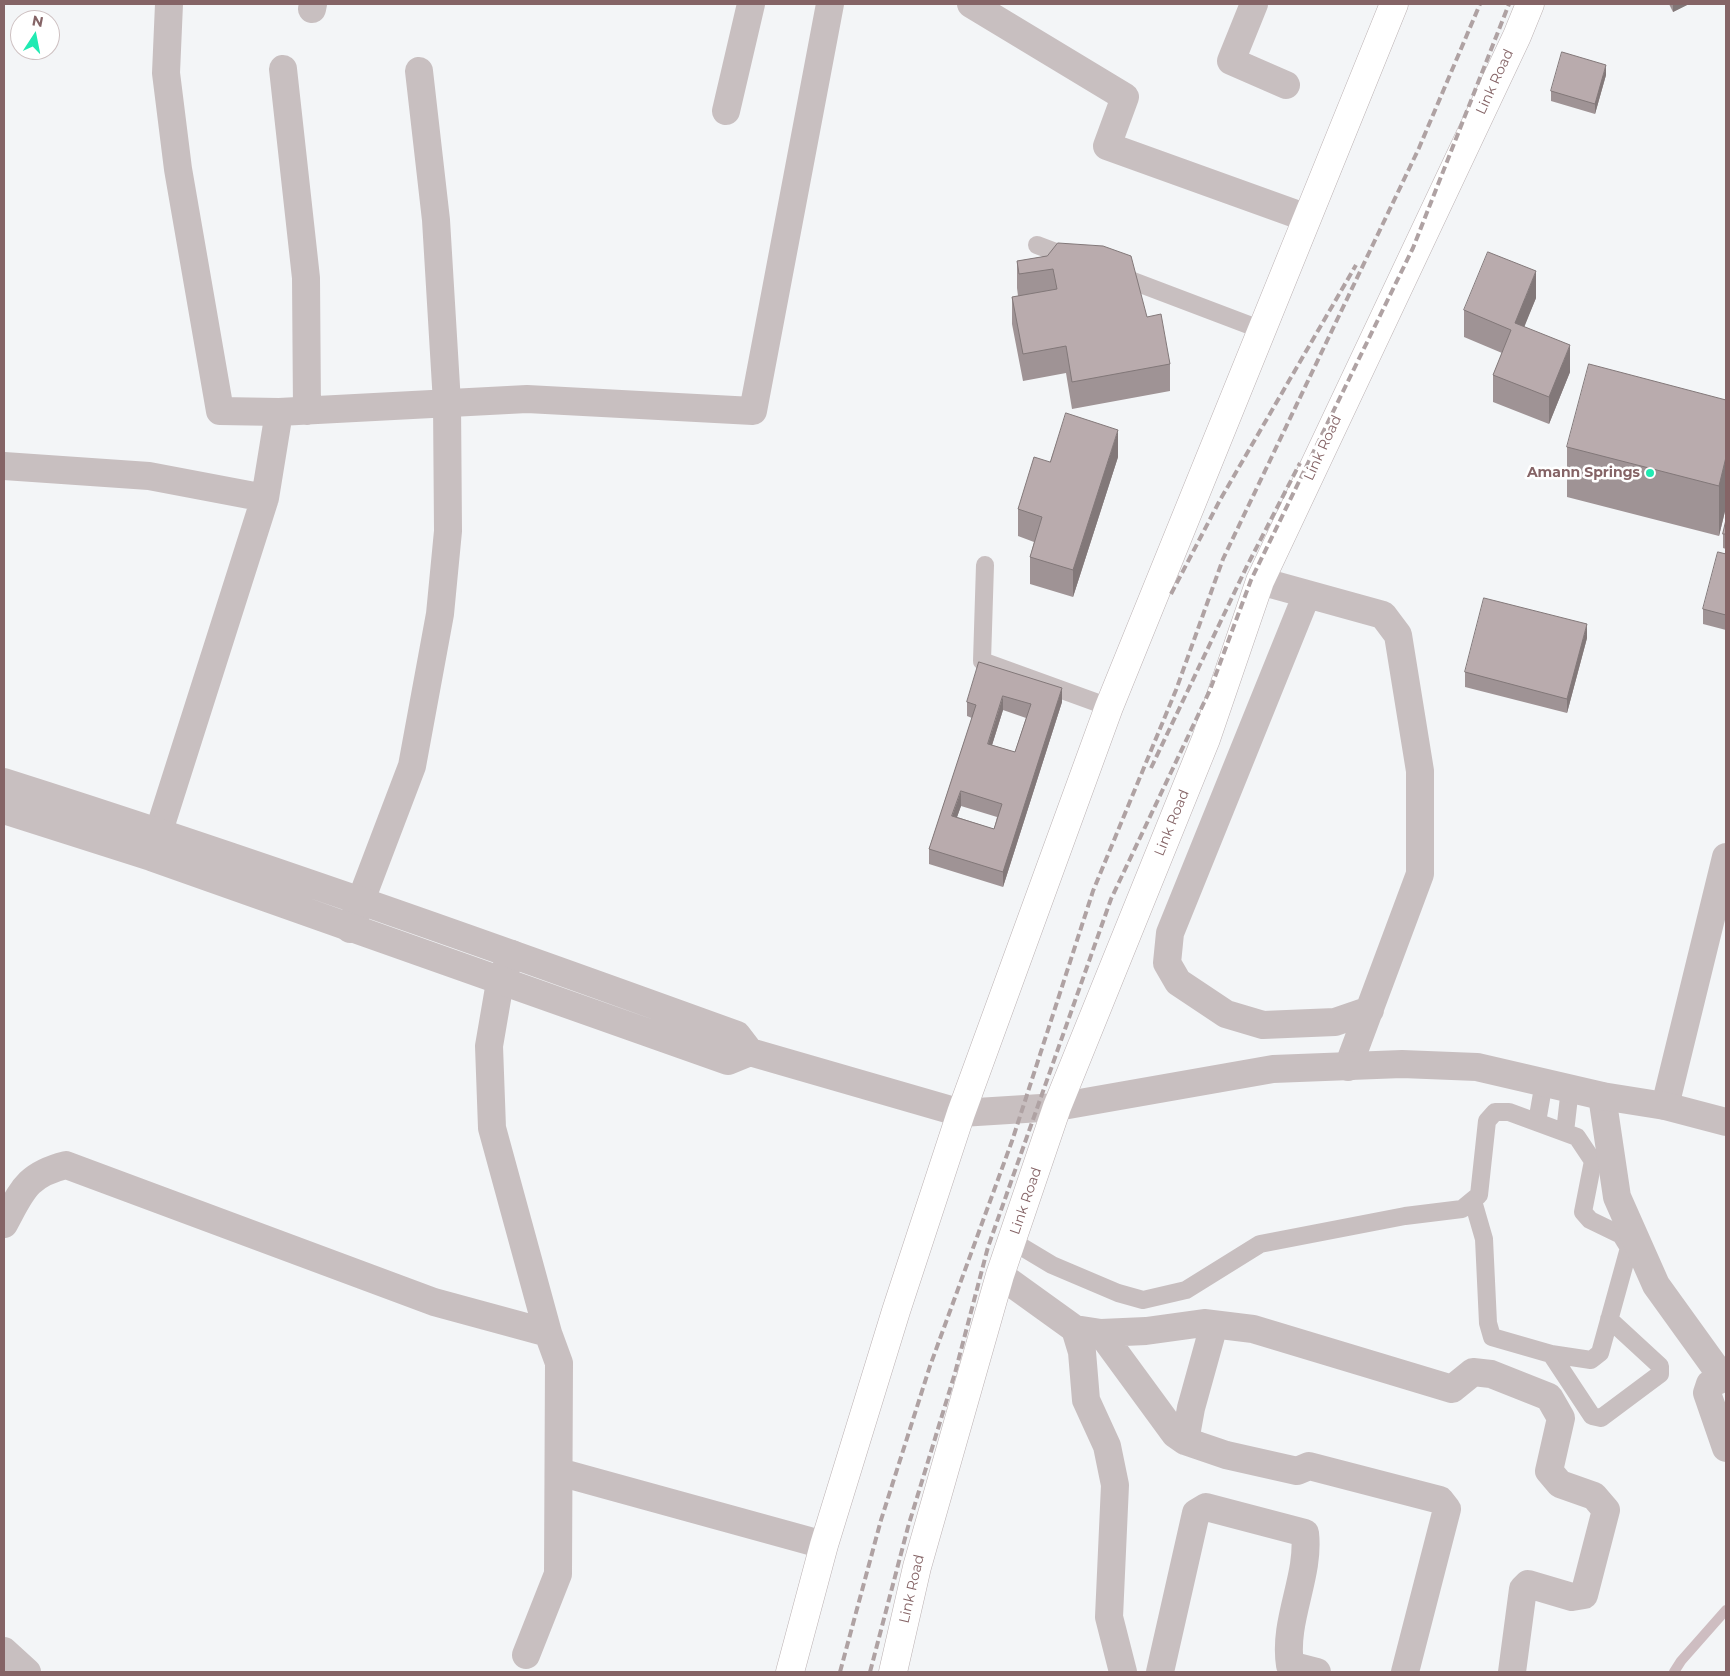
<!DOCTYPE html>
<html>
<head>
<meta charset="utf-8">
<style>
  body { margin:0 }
  #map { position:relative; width:1730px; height:1676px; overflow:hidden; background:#f3f5f7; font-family:Montserrat,sans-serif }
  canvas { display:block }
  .frame { position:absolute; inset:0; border:5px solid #856466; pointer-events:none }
  .north { position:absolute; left:10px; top:10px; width:50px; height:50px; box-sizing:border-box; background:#fff; border:1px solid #cec1c2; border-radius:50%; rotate:11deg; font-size:14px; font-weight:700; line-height:20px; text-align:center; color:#856466 }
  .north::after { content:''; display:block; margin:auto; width:18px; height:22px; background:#20eab2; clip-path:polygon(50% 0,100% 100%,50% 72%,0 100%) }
</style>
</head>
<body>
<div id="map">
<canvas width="1730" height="1676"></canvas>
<div class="frame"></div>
<div class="north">N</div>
</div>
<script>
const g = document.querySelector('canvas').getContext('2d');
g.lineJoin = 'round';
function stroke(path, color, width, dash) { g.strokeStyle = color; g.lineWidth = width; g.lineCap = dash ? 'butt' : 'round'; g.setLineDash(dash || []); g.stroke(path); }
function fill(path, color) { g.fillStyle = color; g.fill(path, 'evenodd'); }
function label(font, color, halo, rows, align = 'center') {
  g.font = font + ' Montserrat,sans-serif'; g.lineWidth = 5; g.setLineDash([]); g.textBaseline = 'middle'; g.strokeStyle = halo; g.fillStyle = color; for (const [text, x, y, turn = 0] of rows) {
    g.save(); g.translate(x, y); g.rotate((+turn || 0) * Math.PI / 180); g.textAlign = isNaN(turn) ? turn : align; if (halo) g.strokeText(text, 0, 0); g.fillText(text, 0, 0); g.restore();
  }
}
stroke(new Path2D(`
  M1674 1672 1681 1661 1726 1610`), '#cebdc1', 10);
const primary = new Path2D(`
  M790 1672 824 1545 896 1311 961 1113 1109 707 1394 4
  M893 1672 917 1567 1000 1275 1057 1107 1206 739 1260 581 1517 36 1530 4`);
stroke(primary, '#bcb2b3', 29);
stroke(new Path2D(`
  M1037 245 1074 259
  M1117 275 1262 330
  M985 565 982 661 1109 707
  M1537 1122 1544 1082
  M1565 1132 1570 1088
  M1012 1241 1052 1265 1118 1293 1143 1300 1186 1290 1260 1244 1405 1216 1462 1209 1479 1195 1487 1121 1495 1112H1509L1577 1137 1593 1161 1583 1212 1590 1220 1621 1235 1629 1248 1600 1353 1591 1360 1551 1354 1492 1337 1488 1323 1484 1239 1473 1201
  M1551 1354 1592 1416 1601 1418 1660 1374V1366L1609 1319`), '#c8bfc0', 18);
stroke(new Path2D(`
  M169 4 166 73 178 169 220 411 279 412
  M971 4 1125 97 1107 146 1307 218
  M1254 4 1231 61 1286 85
  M312 9 313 4
  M283 69 306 278 307 411
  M726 111 751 4
  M4 466 149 476 265 498 151 856
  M265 498 279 412 527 399 753 411 830 4
  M1260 581 1383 615 1398 635 1420 771V874L1348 1067
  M1307 594 1170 933 1167 963 1178 982 1226 1014 1263 1025 1335 1022 1370 1010
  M350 929 412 766 440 614 448 531 447 403 436 220 419 71
  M512 954 500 982 489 1046 492 1128 548 1333
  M1602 1096 1617 1197 1656 1285 1723 1378
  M1665 1106 1726 857
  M4 1224C22 1191 26 1175 66 1165L434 1302 548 1333 559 1363 558 1574 526 1655
  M1000 1275 1075 1329 1082 1352 1086 1400 1107 1446 1115 1485 1109 1617 1123 1672
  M1214 1325 1191 1408 1185 1441 1226 1455 1297 1471 1309 1466 1440 1500 1447 1509 1405 1672
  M1075 1329 1101 1333 1146 1331 1204 1323 1253 1329 1452 1389 1473 1372 1491 1374 1549 1397 1561 1418 1549 1471 1560 1484 1594 1496 1606 1510 1584 1595 1572 1597 1528 1584 1523 1589 1512 1672
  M1101 1333 1175 1434 1185 1441
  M1726 1377 1710 1384 1707 1393 1726 1448
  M559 1472 824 1545
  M4 1651 27 1672
  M1160 1672 1196 1513 1206 1507 1305 1533C1310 1577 1283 1620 1290 1665L1317 1672`), '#c8bfc0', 28);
stroke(new Path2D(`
  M4 782C250 860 494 947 737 1035L750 1052 961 1113 1057 1107 1273 1069 1402 1064 1477 1067 1602 1096 1665 1106 1726 1122
  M4 810 151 857 728 1061 750 1052`), '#c8bfc0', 28);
stroke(primary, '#fff', 28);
stroke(new Path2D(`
  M1171 594 1220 500 1356 265
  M1151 768 1246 568 1300 463
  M840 1672 881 1520 930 1366 1012 1141 1093 891 1176 690 1223 559 1419 148 1480 4
  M870 1672 908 1527 955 1373 988 1247 1111 899 1210 690 1251 580 1413 248 1509 4`), '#afa2a3', 4, [8, 4]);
fill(new Path2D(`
  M1669 4H1689L1673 12Z
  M1606 75 1595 114 1551 101V91Z
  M1047 256 1147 317 1170 364V391L1072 409 1066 373 1023 381 1012 324V297L1018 296 1017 288V261Z
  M1536 298 1524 326 1570 372 1549 424 1493 402V375L1502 353 1464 337V310Z
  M1726 400V507L1719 536 1567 497V447Z
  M1118 457 1073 597 1030 584V557L1034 542 1018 536V509L1050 462Z
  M1726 520V549L1723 548V534Z
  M1726 554V630L1703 624V609Z
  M1587 638 1567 713 1465 687V672Z
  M979 662 1062 702 1003 887 929 864V849L972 718 967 716V702ZM1003 710 1026 718 1015 752 992 745ZM961 806 997 817 994 829 957 817Z`), '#9f9395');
fill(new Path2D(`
  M1673 4H1689L1673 12Z
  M1606 65V75L1595 114V104Z
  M1536 271V298L1515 350V323Z
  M1570 345V372L1549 424V397Z
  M1118 430V457L1073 597V570Z
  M1726 457V507L1719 536V486Z
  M1587 624V638L1567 713V699Z
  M1062 688V702L1003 887V872Z
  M1003 696V710L988 758V744Z
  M961 791V806L952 831V816Z`), '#827879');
const building = new Path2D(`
  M1562 52 1606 65 1595 104 1551 91Z
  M1058 243 1103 246 1131 256 1147 317 1161 314 1170 364 1072 382 1066 346 1023 354 1012 297 1057 289 1053 269 1019 274 1017 261 1047 256Z
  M1488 252 1536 271 1515 323 1570 345 1549 397 1493 375 1511 330 1464 310Z
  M1589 364 1726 400V457L1719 486 1567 447Z
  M1066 413 1118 430 1073 570 1030 557 1042 517 1018 509 1034 457 1050 462Z
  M1726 520V534H1723Z
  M1718 552 1726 554V615L1703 609Z
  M1484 598 1587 624 1567 699 1465 672Z
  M979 662 1062 688 1003 872 929 849 976 705 967 702ZM1003 696 1031 704 1015 752 988 744ZM961 791 1002 804 994 829 952 816Z`);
fill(building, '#b9abad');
stroke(building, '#827879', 1);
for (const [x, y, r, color] of [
  [1650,473,5,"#20eab2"]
]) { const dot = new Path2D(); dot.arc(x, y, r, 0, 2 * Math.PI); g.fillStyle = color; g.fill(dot); stroke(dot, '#fff', 2); }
label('14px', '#856466', '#fff', [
  ["Link Road",1495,82,-65],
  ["Link Road",1323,448,-65],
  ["Link Road",1172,823,-68],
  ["Link Road",1026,1201,-71],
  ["Link Road",912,1589,-77]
]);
label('bold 14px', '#856466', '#fff', [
  ["Amann Springs",1640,473]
], 'right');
</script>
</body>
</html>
